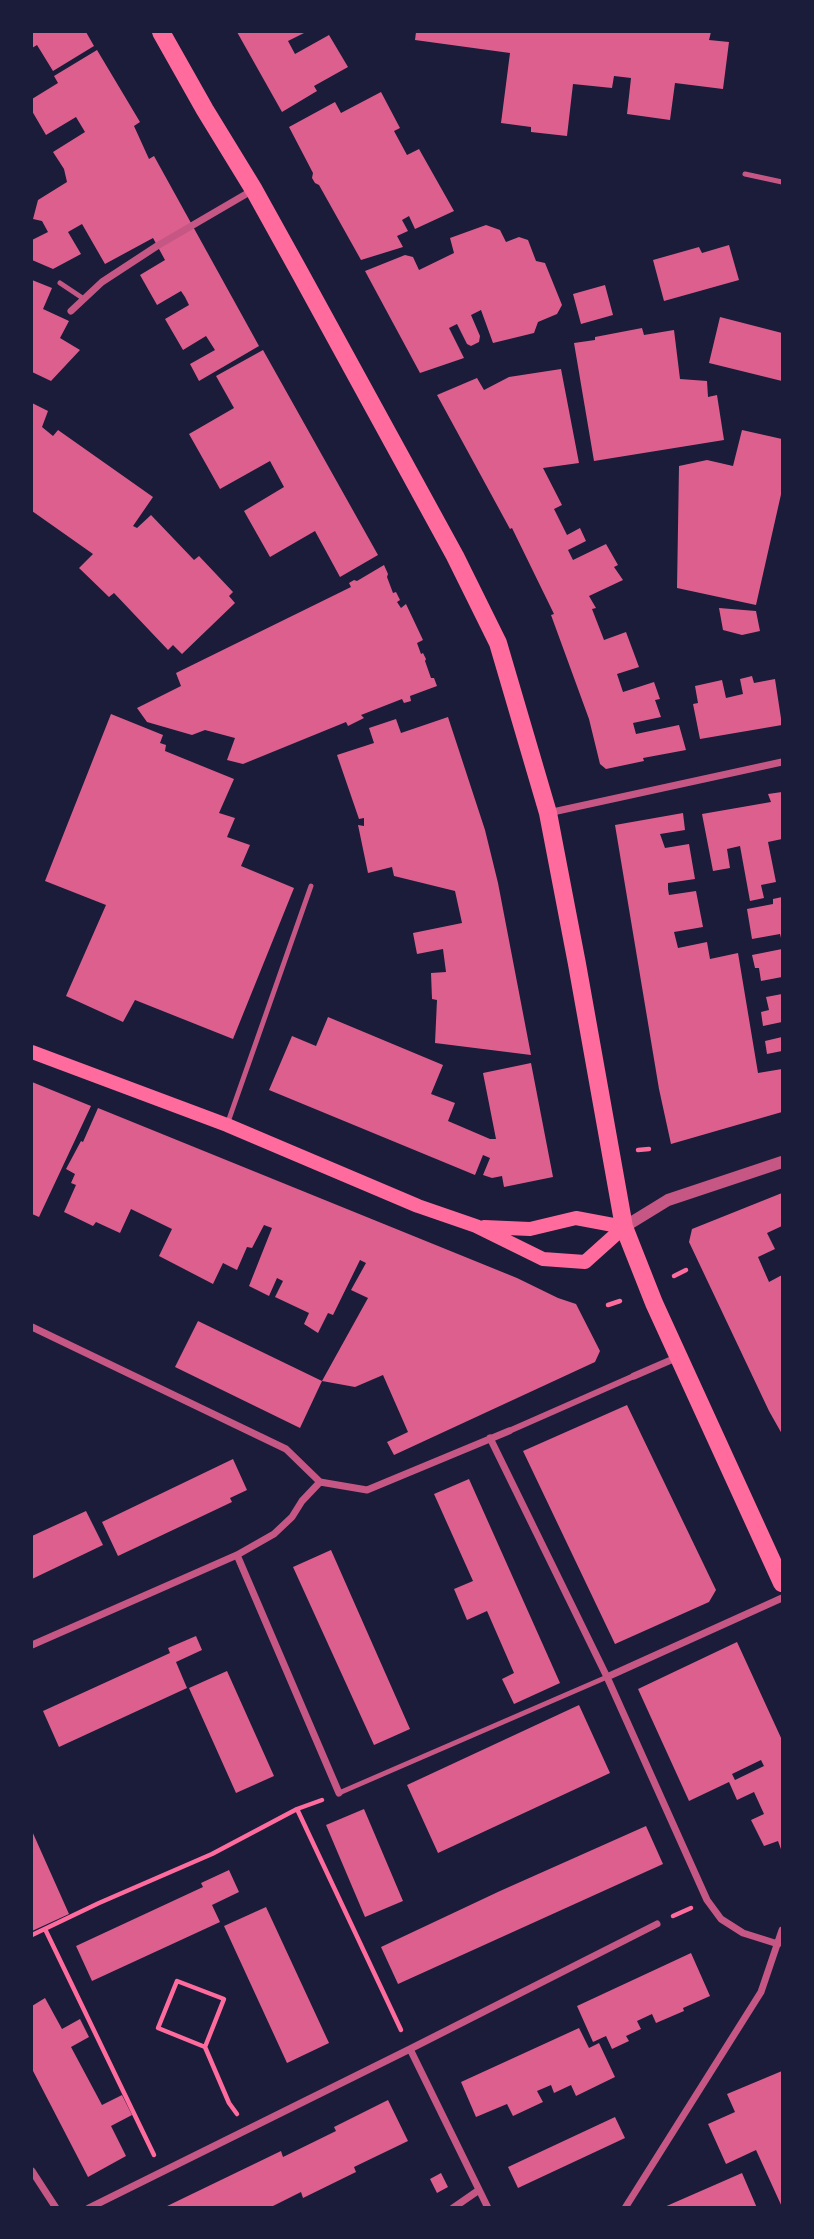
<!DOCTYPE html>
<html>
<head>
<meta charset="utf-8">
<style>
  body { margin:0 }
  #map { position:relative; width:814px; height:2239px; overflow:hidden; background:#1b1b3a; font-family:Montserrat,sans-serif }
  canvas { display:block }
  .frame { position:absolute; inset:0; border:33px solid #1b1b3a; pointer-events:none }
</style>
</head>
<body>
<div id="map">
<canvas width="814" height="2239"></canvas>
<div class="frame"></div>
</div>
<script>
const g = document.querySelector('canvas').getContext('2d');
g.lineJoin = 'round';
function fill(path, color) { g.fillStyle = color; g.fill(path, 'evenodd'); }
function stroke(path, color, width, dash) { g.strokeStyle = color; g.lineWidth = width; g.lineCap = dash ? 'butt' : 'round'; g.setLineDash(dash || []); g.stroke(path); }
fill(new Path2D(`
  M32 32H86L94 46 53 71 37 45 32 48Z
  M237 32H306L288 41 295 54 329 35 348 67 314 86 317 91 282 112Z
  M416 32H711L709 40 729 42 723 89 675 83 670 120 627 114 631 78 614 76 612 88 573 84 567 136 531 132V127L501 123 510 53 415 40Z
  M97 50 140 122 134 126 149 159 154 156 259 346 199 381 190 364 215 350 206 336 183 350 165 319 189 305 185 297 181 291 157 305 140 275 165 260 153 238 105 264 82 224 68 232 81 254 53 269 32 260V240L48 232 42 221 33 219 38 200 67 182 64 169 53 152 85 132 76 117 46 135 32 111V99L58 83 54 76Z
  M381 92 400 128 394 131 407 155 419 149 454 211 415 229 409 216 402 220 408 231 397 236 403 247 361 260 319 185 315 183 312 178 313 173 289 127 335 102 341 113Z
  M486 225 500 230 506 242 519 237 528 240 536 261 545 263 562 305 557 314 538 322 534 333 493 343 481 310 471 315 480 336 479 342 471 346 467 344 457 324 449 328 464 358 420 373 365 271 405 255 413 257 419 270 454 253 450 238Z
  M729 245 739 280 664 301 653 260 699 247 702 253Z
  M32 280 52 288 43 309 69 321 60 338 80 350 51 381 32 372Z
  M605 285 613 315 581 324 573 294Z
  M720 317 782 333V381L709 363Z
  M642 328 644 335 674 330 680 379 707 381 708 397 717 395 724 440 594 461 574 343 595 340V337Z
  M263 350 378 555 340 577 315 531 270 557 244 511 284 487 270 461 220 489 189 434 234 408 216 376Z
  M561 369 579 463 543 468 562 505 554 509 567 535 580 528 586 541 568 550 573 560 606 544 618 565 614 567 623 580 589 596 596 608 592 609 604 640 626 632 639 667 617 674 623 692 654 682 660 699 655 700 661 717 633 723 636 734 679 725 686 750 643 758 644 761 606 769 600 764 589 719 551 615 554 614 512 528 510 529 437 395 477 378 484 390 509 377Z
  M32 403 48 411 42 427 53 436 58 430 153 497 133 526 137 528 151 515 194 560 199 556 233 592 229 596 235 603 182 654 173 645 168 650 114 593 109 597 79 568 93 554 32 511Z
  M742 430 782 439V490L756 605 677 588 679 466 707 460 733 466Z
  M384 565 388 574 387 577 393 593 396 592 400 600 397 602 401 608 406 604 423 640 417 643 421 654 423 653 426 659 425 661 431 678H434L437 686 410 696 411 701 404 703 402 699 361 715 364 718 348 726 346 722 243 764 227 760 235 738 205 730 192 735 147 722 137 708 181 686 176 673 351 587 349 583 354 580 357 581Z
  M719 608 756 611 760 631 742 635 723 630Z
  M752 676 754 683 775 679 782 725 700 739 693 704 698 703 695 686 722 680 726 698 743 694 740 679Z
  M111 714 163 735 160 743 166 745 165 751 234 779 219 813 235 818 227 837 250 845 241 866 294 888 233 1039 135 1000 123 1022 66 996 106 905 45 881Z
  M448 717 485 830 498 883 531 1055 435 1043 437 1000 432 999 431 973 446 972 443 949 417 954 413 933 462 923 455 891 394 876 392 867 368 873 358 825 364 826V818L359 819 337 755 374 743 369 728 396 719 401 733Z
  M782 792V839L768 842 776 882 761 885 764 898 750 901 740 846 727 849 730 868 713 871 702 814 771 802 768 794Z
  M683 813 685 830 660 834 665 848 689 844 695 879 668 883V889L669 895 696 891 703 927 674 932 678 948 707 942 710 959 738 953 758 1073 782 1069V1112L671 1144 659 1089 615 825Z
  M782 897V942L780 934 752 939 747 909 773 904V899Z
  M782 949V977L761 981 759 968H755L752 955Z
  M782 994V1022L763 1026 761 1012 769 1010 766 997Z
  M328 1017 443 1065 431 1094 455 1103 448 1121 490 1139H496L483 1073 531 1063 553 1177 504 1187 502 1176 492 1178 483 1175 490 1158 483 1155 475 1175 269 1090 292 1036 316 1046Z
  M782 1037V1051L767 1054 765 1041Z
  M32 1082 91 1106 39 1217 32 1214Z
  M98 1108 517 1278 558 1298 576 1304 600 1351 595 1362 394 1455 387 1442 408 1432 383 1375 355 1387 322 1381 368 1298 351 1290 366 1263 360 1260 333 1315 328 1313 318 1333 304 1324 309 1313 275 1297 283 1281 277 1278 269 1296 249 1286 272 1228 264 1225 252 1248 247 1247 237 1270 223 1263 213 1284 159 1256 172 1229 131 1209 120 1233 96 1222 93 1226 64 1212 76 1185 71 1183 75 1174 66 1169 81 1141 83 1142Z
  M782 1193V1226L767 1233 775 1249 758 1257 769 1282 782 1275V1434L769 1411 689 1242 692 1229Z
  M198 1321 322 1381 300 1428 175 1367Z
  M627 1405 716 1590 709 1602 615 1644 523 1451Z
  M233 1459 247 1490 230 1498 232 1502 118 1556 102 1522Z
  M469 1479 560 1683 514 1704 502 1679 514 1673 487 1611 467 1620 454 1589 473 1581 434 1494Z
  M86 1511 103 1545 32 1579V1536Z
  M331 1550 410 1729 374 1745 293 1567Z
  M196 1636 202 1650 176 1662 187 1688 59 1747 43 1711 170 1653 168 1648Z
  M737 1642 782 1740V1852L778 1841 764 1846 751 1820 764 1814 754 1792 737 1800 729 1782 689 1801 638 1689ZM761 1760 764 1766 735 1780 732 1774Z
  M227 1671 274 1776 236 1793 189 1688Z
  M579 1705 610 1773 438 1853 407 1785Z
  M364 1809 403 1901 365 1917 326 1825Z
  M646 1826 663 1864 398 1984 381 1947 500 1891Z
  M32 1831 69 1914 32 1931Z
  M229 1870 239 1892 212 1905 220 1922 92 1981 76 1946 203 1887 201 1883Z
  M266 1907 329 2043 287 2063 224 1926Z
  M691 1953 710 1996 683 2008 684 2011 656 2023 652 2014 637 2021 641 2029 626 2036 629 2041 612 2049 606 2036 593 2042 577 2006Z
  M45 1998 62 2029 80 2019 89 2037 71 2047 102 2105 122 2095 132 2115 111 2126 126 2156 88 2177 32 2069V2006Z
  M579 2028 589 2048 599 2043 615 2077 576 2096 571 2085 554 2093 551 2085 537 2091 543 2102 513 2116 507 2104 476 2117 461 2082Z
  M782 2071V2207L756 2150 726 2164 708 2124 735 2112 727 2094Z
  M388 2100 408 2141 354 2167 356 2172 303 2198 301 2192 269 2208H163L281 2151 283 2157 336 2131 334 2127Z
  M615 2117 625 2138 518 2188 508 2167Z
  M441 2173 448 2187 437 2193 430 2179Z
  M742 2173 757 2208H662Z`), '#dd5f8e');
stroke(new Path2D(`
  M638 1150 649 1149
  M674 1276 686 1270
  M608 1305 620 1301
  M297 1809 401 2030
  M673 1916 691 1908
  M45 1929 154 2155
  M32 1935 99 1903 212 1854 297 1809 322 1800
  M205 2047 158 2028 177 1981 224 1999 205 2047 229 2103 237 2114`), '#ff6b9d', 4.5);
stroke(new Path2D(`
  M745 174 782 182
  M60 283 84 299
  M228 1122 311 886
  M339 1793 607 1677`), '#c65784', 5);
stroke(new Path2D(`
  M509 1431 634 1376`), '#c65784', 6);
stroke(new Path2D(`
  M71 311 102 282 157 246 253 190
  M548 813 782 762
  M32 1327 286 1449 320 1482
  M634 1376 678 1357
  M490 1438 607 1677 707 1900 721 1919 743 1933 778 1944
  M237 1555 339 1793
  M32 1645 237 1555 274 1534 292 1517 302 1501 320 1482 367 1490 509 1431
  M607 1677 782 1598
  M410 2049 488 2208
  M32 2171 56 2208
  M89 2208 410 2049 657 1924
  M453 2208 479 2190
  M625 2208 761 1992 782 1930`), '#c65784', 7);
stroke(new Path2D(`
  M624 1227 668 1200 782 1162`), '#c65784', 12);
stroke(new Path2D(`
  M32 1052 227 1125 418 1206 476 1226 543 1259 585 1262 624 1227
  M484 1227 530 1229 576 1218 624 1227`), '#ff6b9d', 14);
stroke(new Path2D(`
  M161 32 205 110 254 190 300 273 455 556 498 643 548 813 577 964 624 1227 654 1303 782 1583`), '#ff6b9d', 18);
</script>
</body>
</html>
